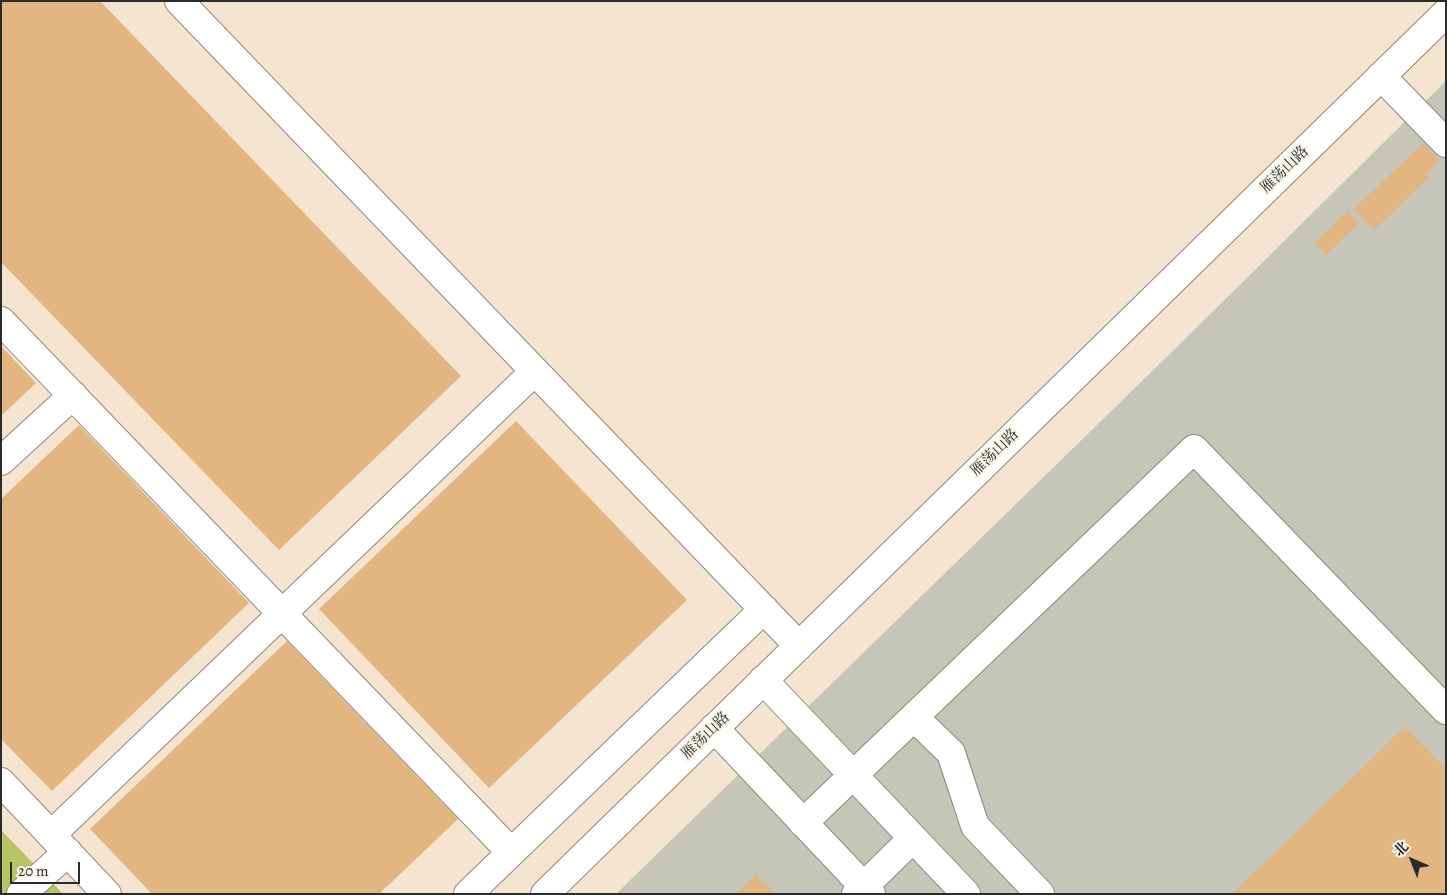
<!DOCTYPE html>
<html>
<head>
<meta charset="utf-8">
<style>
  body { margin:0 }
  #map { position:relative; width:1447px; height:895px; overflow:hidden; background:#f5e5d0; font-family:Alegreya,"Noto Serif SC",serif }
  canvas { display:block }
  .frame { position:absolute; inset:0; border:2px solid #2b2b2b; pointer-events:none }
  .north { position:absolute; left:1387px; top:835px; width:50px; height:50px; -webkit-text-stroke:4px #f7f3e8; paint-order:stroke; rotate:316deg; font-size:14px; font-weight:700; line-height:20px; text-align:center; color:#2b2b2b }
  .north::after { content:''; display:block; margin:auto; width:18px; height:22px; background:#2b2b2b; clip-path:polygon(50% 0,100% 100%,50% 72%,0 100%) }
  .scale { position:absolute; left:10px; top:862px; width:70px; height:22px; box-sizing:border-box; border:2px solid #2b2b2b; border-top:0; padding-left:6px; font-size:15px; line-height:18px; white-space:nowrap; color:#2b2b2b; -webkit-text-stroke:4px #f7f3e8; paint-order:stroke }
</style>
</head>
<body>
<div id="map">
<canvas width="1447" height="895"></canvas>
<div class="frame"></div>
<div class="north">北</div>
<div class="scale">20 m</div>
</div>
<script>
const g = document.querySelector('canvas').getContext('2d');
g.lineJoin = 'round';
function fill(path, color) { g.fillStyle = color; g.fill(path, 'evenodd'); }
function stroke(path, color, width, dash) { g.strokeStyle = color; g.lineWidth = width; g.lineCap = dash ? 'butt' : 'round'; g.setLineDash(dash || []); g.stroke(path); }
function label(font, color, halo, rows, align = 'center') {
  g.font = font + ' Alegreya,"Noto Serif SC",serif'; g.lineWidth = 4.5; g.setLineDash([]); g.textBaseline = 'middle'; g.strokeStyle = halo; g.fillStyle = color; for (const [text, x, y, turn = 0] of rows) {
    g.save(); g.translate(x, y); g.rotate((+turn || 0) * Math.PI / 180); g.textAlign = isNaN(turn) ? turn : align; if (halo) g.strokeText(text, 0, 0); g.fillText(text, 0, 0); g.restore();
  }
}
fill(new Path2D(`
  M1446 81V894H616L1181 343Z`), '#c5c5b8');
fill(new Path2D(`
  M1 830 63 894H1Z`), '#b7c567');
fill(new Path2D(`
  M1 1H100L461 376 279 550 1 262Z
  M1423 143 1440 160 1426 174 1429 177 1374 230 1354 209Z
  M1347 211 1359 223 1326 255 1315 243Z
  M1 346 36 383 1 416Z
  M516 421 687 600 489 788 319 609Z
  M79 425 249 603 52 791 1 739V499Z
  M287 641 458 819 379 894H152L90 829Z
  M1405 727 1446 769V894H1232Z
  M756 875 775 894H736Z`), '#e2b581');
const minor = new Path2D(`
  M179 1 799 646
  M1381 76 1446 143
  M1 321 511 852
  M1 461 73 395
  M763 680 966 894
  M914 717 951 753 975 826 1040 894
  M714 728 871 894
  M1 782 107 894
  M803 823 1194 449 1446 710
  M51 835 535 371
  M21 894 68 852
  M468 894 764 609
  M545 894 1446 13
  M856 894 913 838`);
stroke(minor, '#90887e', 30);
stroke(minor, '#fff', 28);
label('15px', '#2b2b2b', '#f7f3e8', [
  ["雁荡山路",1285,170,-44],
  ["雁荡山路",995,453,-44],
  ["雁荡山路",706,736,-44]
]);
</script>
</body>
</html>
